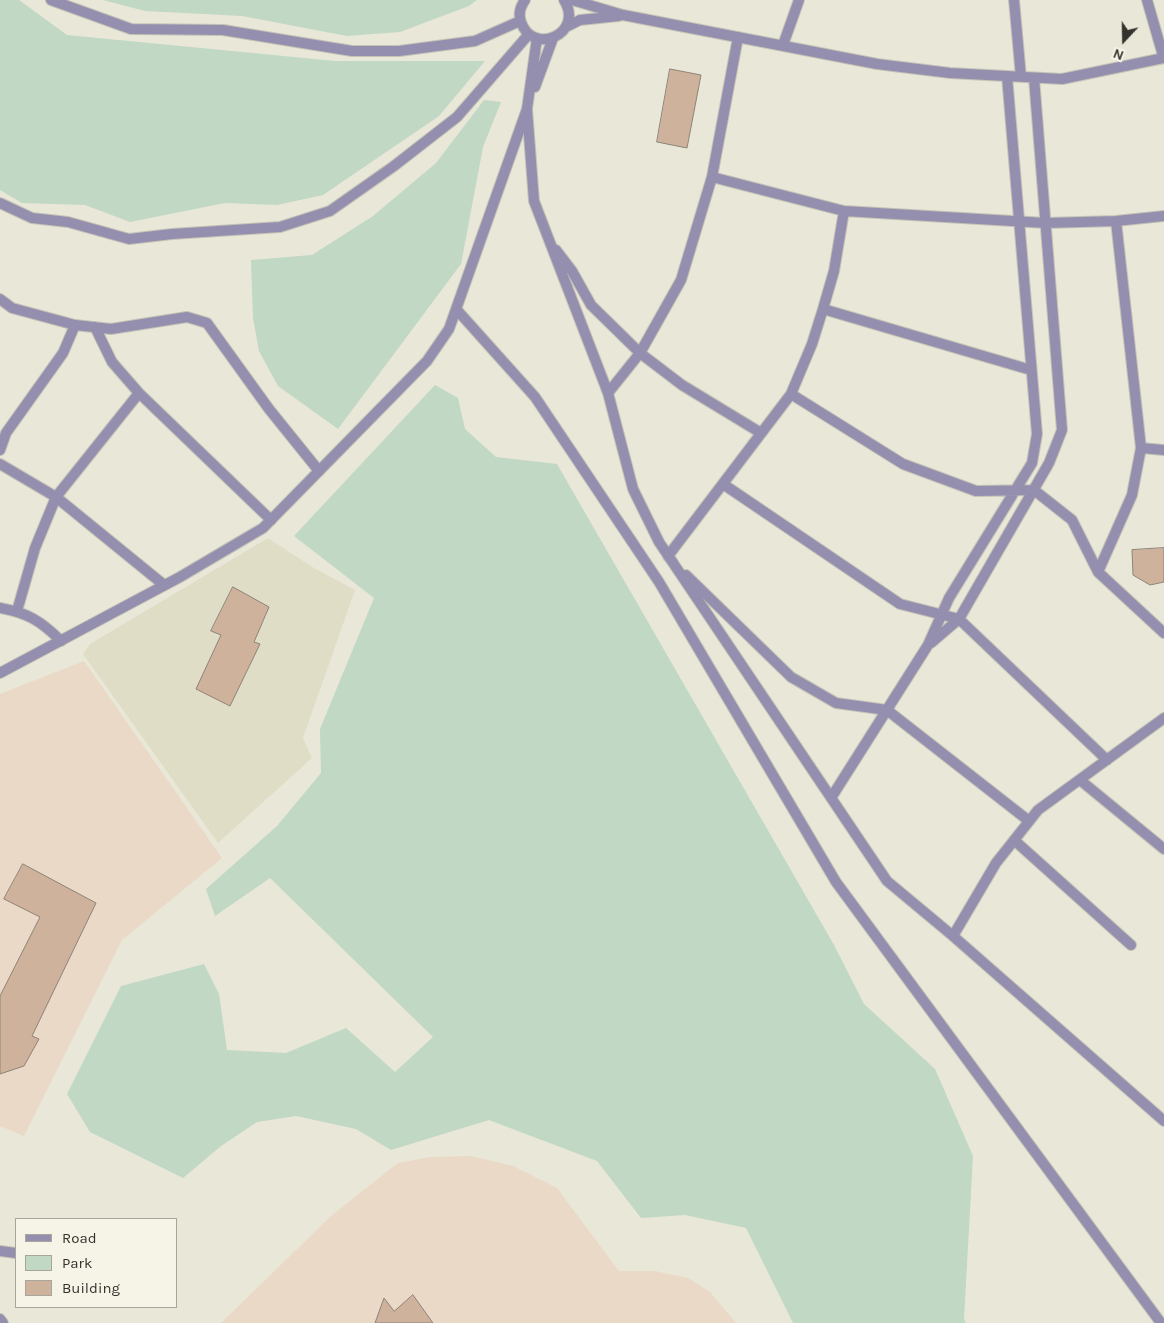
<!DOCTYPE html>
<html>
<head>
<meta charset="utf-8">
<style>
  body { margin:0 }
  #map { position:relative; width:1164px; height:1323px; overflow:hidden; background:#e9e7d8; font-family:Karla,sans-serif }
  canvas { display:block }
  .legend { position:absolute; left:15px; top:1218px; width:162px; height:90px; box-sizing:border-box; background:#f6f4e6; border:1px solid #a8a69c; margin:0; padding:6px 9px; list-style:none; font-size:15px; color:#33322d }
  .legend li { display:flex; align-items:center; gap:10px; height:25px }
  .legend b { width:25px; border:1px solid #a8a69c }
  .north { position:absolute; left:1099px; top:15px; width:50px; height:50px; -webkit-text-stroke:4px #f6f4e6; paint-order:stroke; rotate:201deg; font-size:14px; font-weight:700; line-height:20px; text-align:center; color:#33322d }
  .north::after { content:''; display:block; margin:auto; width:18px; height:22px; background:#33322d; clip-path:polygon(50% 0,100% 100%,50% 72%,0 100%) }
</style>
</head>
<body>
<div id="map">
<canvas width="1164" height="1323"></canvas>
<ul class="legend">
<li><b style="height:6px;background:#948faf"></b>Road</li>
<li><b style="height:14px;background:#c0d8c4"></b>Park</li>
<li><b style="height:14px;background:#ceb29b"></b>Building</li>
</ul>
<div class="north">N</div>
</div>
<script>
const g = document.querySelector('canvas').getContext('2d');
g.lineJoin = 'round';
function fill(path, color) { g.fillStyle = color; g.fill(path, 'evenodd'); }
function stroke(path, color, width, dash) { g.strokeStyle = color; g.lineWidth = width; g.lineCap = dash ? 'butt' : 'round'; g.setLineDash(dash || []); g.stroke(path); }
fill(new Path2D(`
  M268 538 314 568 355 590 303 738 312 758 218 843 83 654 90 644Z`), '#e0ddc7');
fill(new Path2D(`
  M84 661 222 858 122 940 24 1136 0 1126V694Z
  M471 1156 513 1166 557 1188 619 1271H655L688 1278 710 1292 736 1323H221L331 1216 398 1163 430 1157Z`), '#ead9c7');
fill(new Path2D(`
  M0 0H19L67 35 335 61H485L439 116 323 195 277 205 225 203 130 222 85 205 22 203 0 190Z
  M103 0H477L469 6 400 32 347 36 242 16 145 11Z
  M484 100 501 102 483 147 461 264 338 429 278 386 259 351 253 318 251 260 312 255 373 216 436 163Z
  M435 385 458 398 465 429 496 457 557 464 834 945 864 1004 935 1069 973 1156 964 1319 966 1323H793L746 1228 685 1215 641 1218 597 1161 489 1120 391 1150 356 1129 296 1116 257 1122 221 1146 183 1178 90 1132 67 1094 121 986 204 964 219 994 227 1050 286 1053 346 1028 395 1072 433 1037 270 878 215 916 206 889 277 826 321 773 320 729 374 598 294 536Z`), '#c0d8c4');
const building = new Path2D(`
  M670 69 701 75 687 148 657 142Z
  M1164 548V582L1150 585 1133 575 1132 550Z
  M233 587 269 607 254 642 260 644 230 706 196 689 221 635 211 631Z
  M23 864 96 903 32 1036 39 1039 24 1066 0 1074V996L40 917 4 899Z
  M413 1295 433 1323H375L384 1298 394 1311Z`);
fill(building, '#ceb29b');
stroke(building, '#8e837a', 1);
const minor = new Path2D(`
  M51 0 131 29 223 30 352 51H399L475 41 520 21
  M525 0C520 7 518 14 521 22 533 57 585 33 564 0
  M572 0 623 15 877 64 950 73 1062 79 1164 58
  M1014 0 1021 77
  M1147 0 1162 52
  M566 27 580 20 619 16
  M537 38 527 109 534 201 608 393 633 489 659 542 887 881 953 936 1164 1121
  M783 45 799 0
  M535 87 553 38
  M712 177 844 211 1046 223 1116 221 1164 216
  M0 203 32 218 68 222 129 239 172 234 280 227 330 211 394 166 457 117 529 34
  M556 250 572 271 591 305 640 353 682 385 761 433
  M0 299 12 308 75 325 111 329 187 317 207 323 269 409 319 471
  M823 309 1031 370
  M95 327 112 362 139 393 271 520
  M608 393 640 353 681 280 712 177 738 37
  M791 394 903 464 976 491 1034 490 1072 520 1098 572 1164 633
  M1141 448 1164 450
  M0 450 6 433 63 353 75 325
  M0 464 56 497 164 585
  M723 484 900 604 959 619 1107 760
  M672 561 668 556 791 394 812 344 823 309 834 271 844 211
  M1098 572 1132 495 1141 448 1116 221
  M686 575 791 677 836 703 887 710 1029 821
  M0 608C28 613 41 621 61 641
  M17 611 35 548 56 497 139 393
  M931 643 959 619 1049 463 1062 430 1034 78
  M1080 780 1164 849
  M831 798 928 645 949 598 1032 463 1037 434 1007 76
  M1014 840 1131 945
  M953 936 996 863 1038 810 1164 718
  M0 1251 16 1253
  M0 1319 3 1323`);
const tertiary = new Path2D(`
  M457 310 535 397 659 582 836 882 1161 1323
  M0 673 180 577 263 528 427 361 449 329 527 109`);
stroke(minor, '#c5c3b6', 12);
stroke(tertiary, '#c5c3b6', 12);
stroke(minor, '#948faf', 10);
stroke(tertiary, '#948faf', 10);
</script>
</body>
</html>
